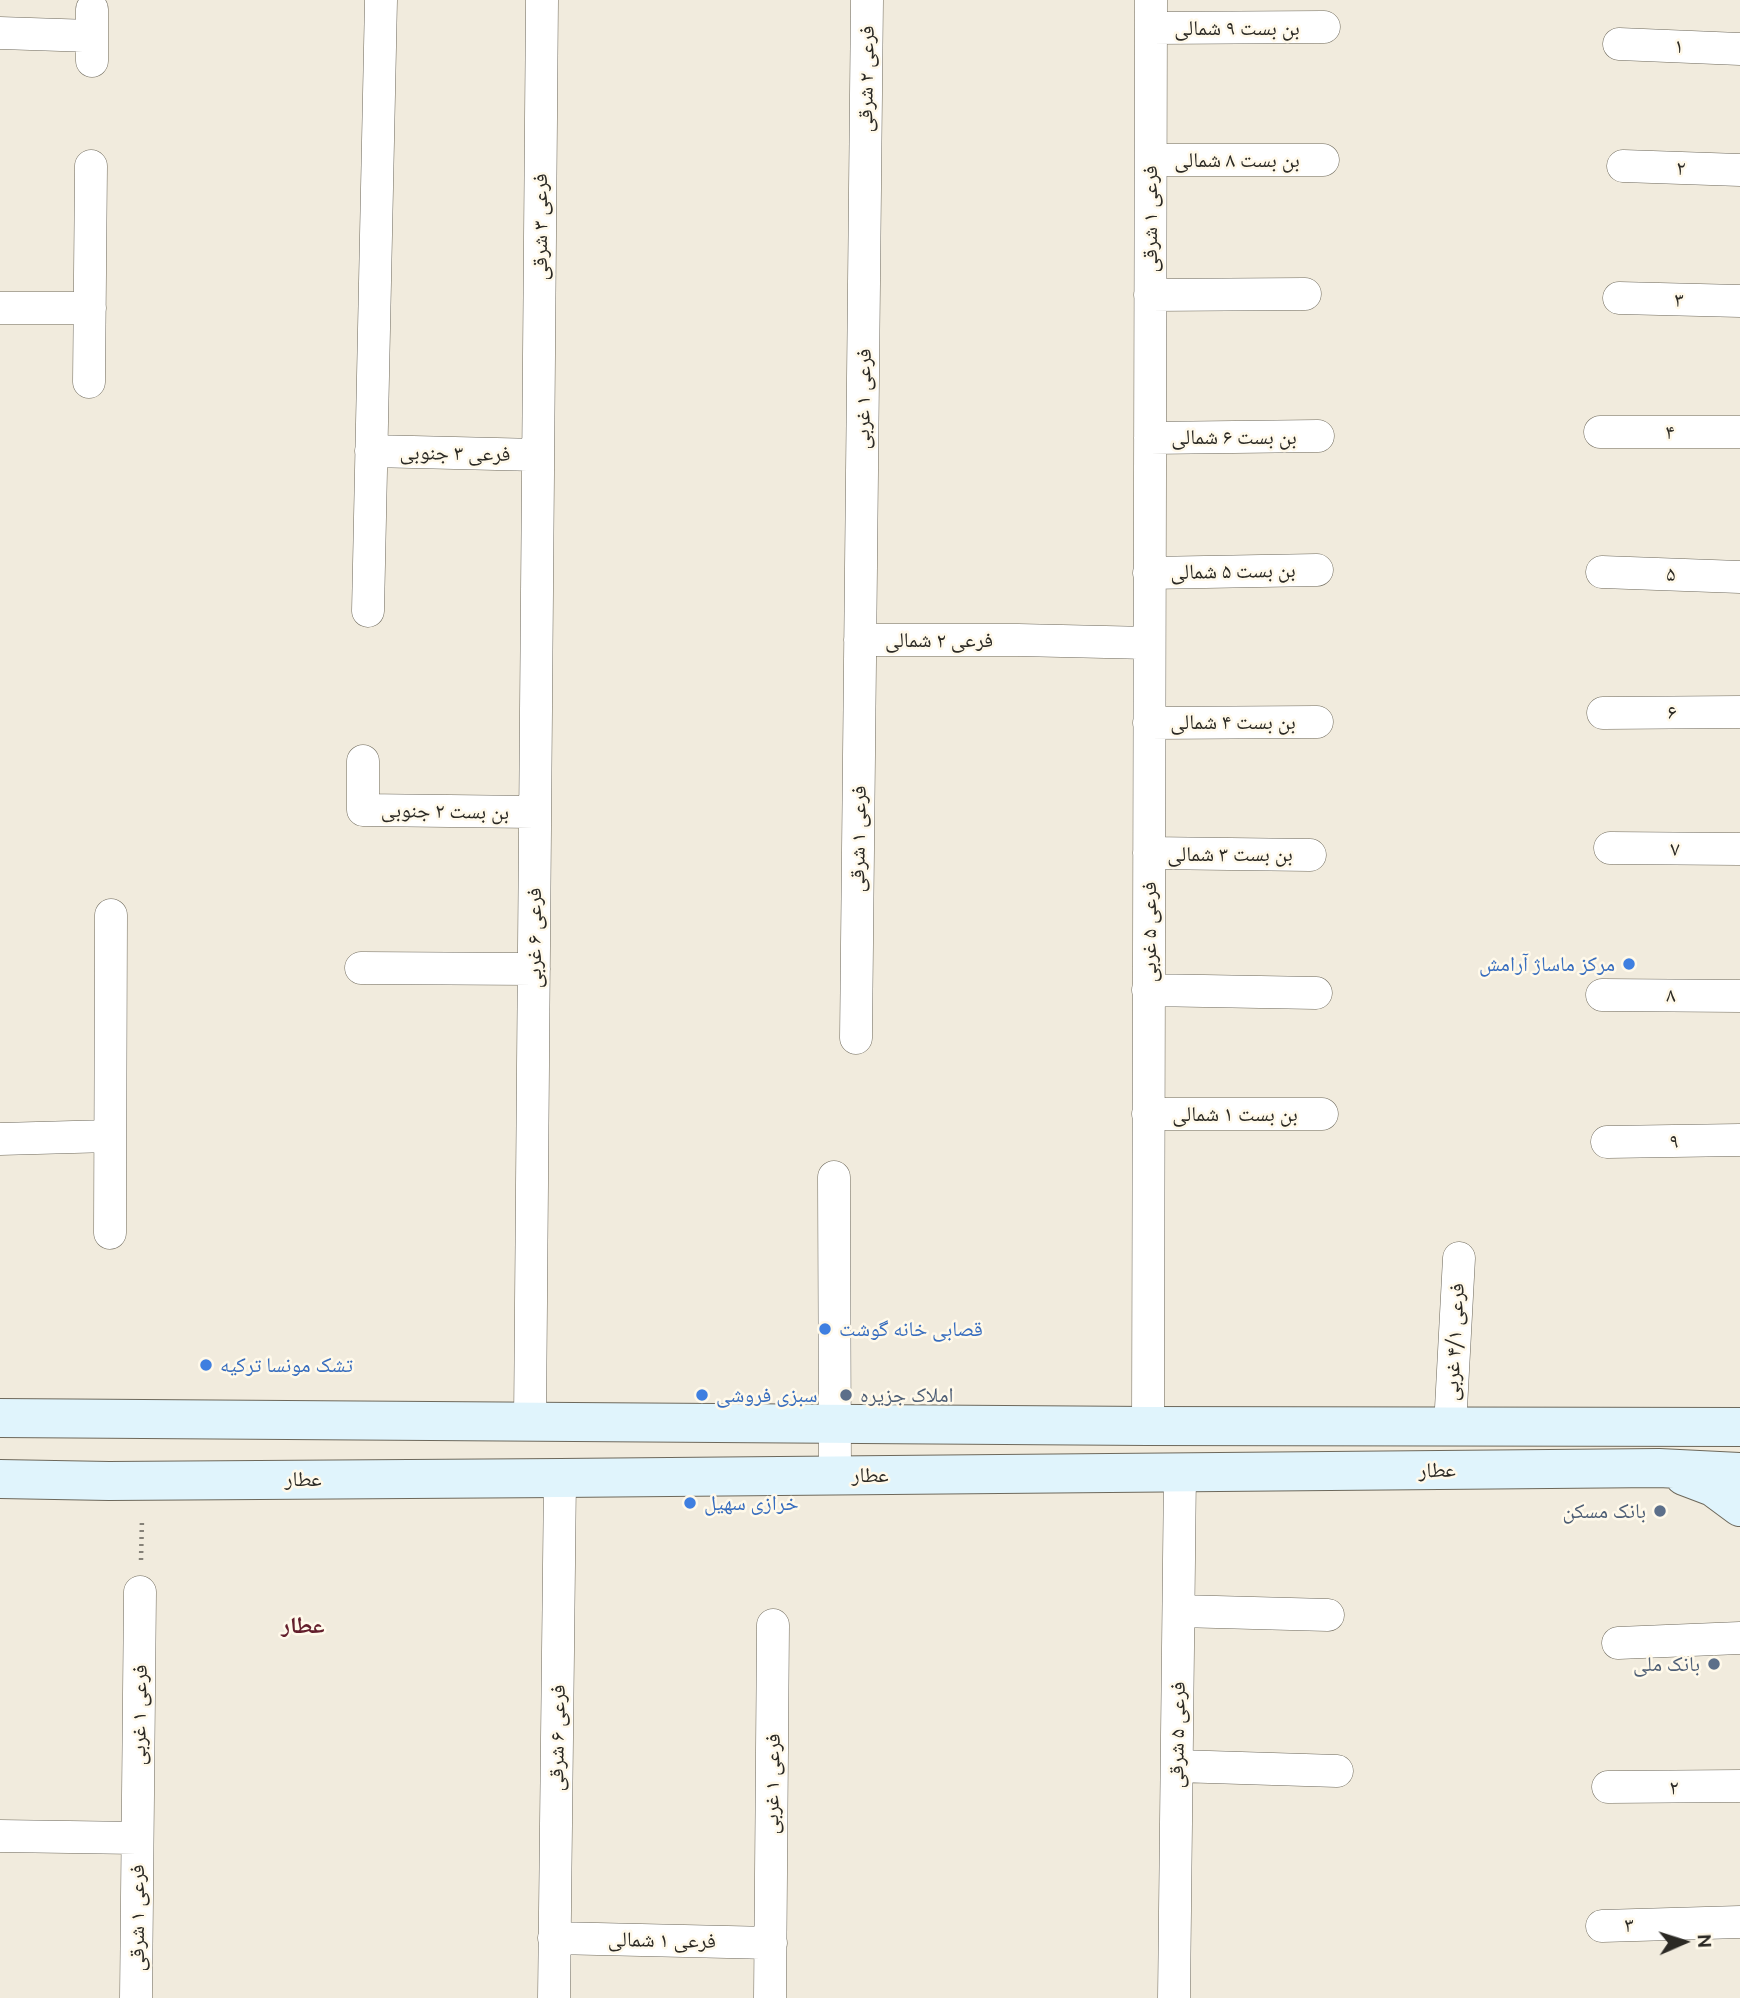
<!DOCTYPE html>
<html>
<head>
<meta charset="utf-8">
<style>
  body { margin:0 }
  #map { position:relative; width:1740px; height:1998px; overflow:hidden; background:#f1ebdd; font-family:Ubuntu,sans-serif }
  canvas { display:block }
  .north { position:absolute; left:1649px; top:1907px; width:70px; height:70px; -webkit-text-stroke:5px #fff9ea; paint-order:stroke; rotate:87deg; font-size:19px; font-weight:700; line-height:28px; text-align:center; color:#2b2924 }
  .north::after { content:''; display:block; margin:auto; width:24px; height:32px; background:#2b2924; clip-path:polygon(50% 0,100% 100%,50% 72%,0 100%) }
</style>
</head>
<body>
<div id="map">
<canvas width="1740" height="1998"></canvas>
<div class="north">N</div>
</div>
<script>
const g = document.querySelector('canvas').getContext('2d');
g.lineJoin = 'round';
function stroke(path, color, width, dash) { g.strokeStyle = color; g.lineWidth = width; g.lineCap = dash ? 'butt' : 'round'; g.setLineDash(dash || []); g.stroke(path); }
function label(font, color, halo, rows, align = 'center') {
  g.font = font + ' Ubuntu,"Noto Naskh Arabic",sans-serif'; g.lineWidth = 5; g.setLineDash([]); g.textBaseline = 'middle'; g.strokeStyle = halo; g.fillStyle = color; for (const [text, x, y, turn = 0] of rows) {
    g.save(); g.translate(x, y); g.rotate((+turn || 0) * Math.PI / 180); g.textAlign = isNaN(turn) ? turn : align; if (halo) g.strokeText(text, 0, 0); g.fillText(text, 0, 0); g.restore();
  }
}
const minor = new Path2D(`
  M1151 28 1324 27
  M0 33 91 36
  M1619 44 1740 49
  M92 61V9
  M1151 160H1323
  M1623 166 1740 170
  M1150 295 1305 294
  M1619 298 1740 301
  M0 308H90
  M89 382 91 166
  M1600 432H1740
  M1150 438 1318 436
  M371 451 538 455
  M1602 572 1740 577
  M1149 573 1317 570
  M368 611 381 0
  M860 640H1018L1149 643
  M1603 713 1740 712
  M1149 723 1317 722
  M363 761V810L534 812
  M1610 848 1740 849
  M1149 853 1310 855
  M361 968 534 969
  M1148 990 1316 993
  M1602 995 1740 996
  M856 1038 867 0
  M1148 1114H1322
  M0 1139 110 1136
  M1607 1142 1740 1140
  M834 1177 835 1475
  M110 1233 111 915
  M530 1421 542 0
  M1148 1426 1151 0
  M1450 1427 1459 1258
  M1179 1611 1328 1615
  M1618 1643 1740 1638
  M1177 1766 1337 1771
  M1608 1787 1740 1786
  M0 1836 137 1838
  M1602 1926 1740 1922
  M554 1938 771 1943
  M136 1998 140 1592
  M554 1998 560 1478
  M770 1998 773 1625
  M1174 1998 1180 1472`);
const secondary = new Path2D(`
  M0 1418 1148 1426 1740 1427
  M1684 1476 1713 1487 1740 1507
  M0 1479 109 1481 560 1478 1659 1468 1740 1472`);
stroke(minor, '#6d685b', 33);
stroke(secondary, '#6d685b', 40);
stroke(new Path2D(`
  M141 1560 142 1519`), '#858178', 4.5, [2, 5]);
stroke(minor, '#fff', 32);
stroke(secondary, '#e0f4fc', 38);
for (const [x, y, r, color] of [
  [1629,964,7,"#3f7fe0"],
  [825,1329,7,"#3f7fe0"],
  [206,1365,7,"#3f7fe0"],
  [702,1395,7,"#3f7fe0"],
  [846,1395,7,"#5c6f8a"],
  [690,1503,7,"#3f7fe0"],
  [1660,1511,7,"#5c6f8a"],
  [1714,1664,7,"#5c6f8a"]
]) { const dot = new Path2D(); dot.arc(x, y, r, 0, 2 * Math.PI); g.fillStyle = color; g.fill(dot); stroke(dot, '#fff9ea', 2.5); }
label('21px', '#2b2924', '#fff9ea', [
  ["بن بست ۹ شمالی",1237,28],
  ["۱",1679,46,2],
  ["فرعی ۲ شرقی",866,79,-89],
  ["بن بست ۸ شمالی",1237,160],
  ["۲",1681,168,2],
  ["فرعی ۱ شرقی",1150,219,-90],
  ["فرعی ۳ شرقی",540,227,-90],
  ["۳",1679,300,1],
  ["فرعی ۱ غربی",863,399,-89],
  ["۴",1670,432],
  ["بن بست ۶ شمالی",1234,437],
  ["فرعی ۳ جنوبی",455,453,1],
  ["بن بست ۵ شمالی",1233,571,-1],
  ["۵",1671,574,2],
  ["فرعی ۲ شمالی",939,640],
  ["۶",1672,712,-1],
  ["بن بست ۴ شمالی",1233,722],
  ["بن بست ۲ جنوبی",445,811,1],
  ["فرعی ۱ شرقی",858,839,-89],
  ["۷",1675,849,1],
  ["بن بست ۳ شمالی",1230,854],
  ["فرعی ۵ غربی",1149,932,-90],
  ["فرعی ۶ غربی",534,938,-90],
  ["۸",1671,995],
  ["بن بست ۱ شمالی",1235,1114],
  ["۹",1674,1141],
  ["فرعی ۴/۱ غربی",1454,1342,-87],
  ["عطار",1437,1470,-1],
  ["عطار",870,1475],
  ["عطار",303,1479],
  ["فرعی ۱ غربی",139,1715,-89],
  ["فرعی ۵ شرقی",1177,1735,-89],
  ["فرعی ۶ شرقی",557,1738,-89],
  ["فرعی ۱ غربی",772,1784,-89],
  ["۲",1674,1787],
  ["فرعی ۱ شرقی",137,1918,-90],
  ["۳",1629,1925,-1],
  ["فرعی ۱ شمالی",662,1940,1]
]);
label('21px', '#366cbe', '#fff9ea', [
  ["مرکز ماساژ آرامش",1615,964,"right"],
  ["قصابی خانه گوشت",839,1329],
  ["تشک مونسا ترکیه",220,1365],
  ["سبزی فروشی",716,1395],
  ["خرازی سهیل",704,1503]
], 'left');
label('21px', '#4e5e75', '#fff9ea', [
  ["املاک جزیره",860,1395,"left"],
  ["بانک مسکن",1646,1511],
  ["بانک ملی",1700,1664]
], 'right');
label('bold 23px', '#631e2c', '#fff9ea', [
  ["عطار",303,1625]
]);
</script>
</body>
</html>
